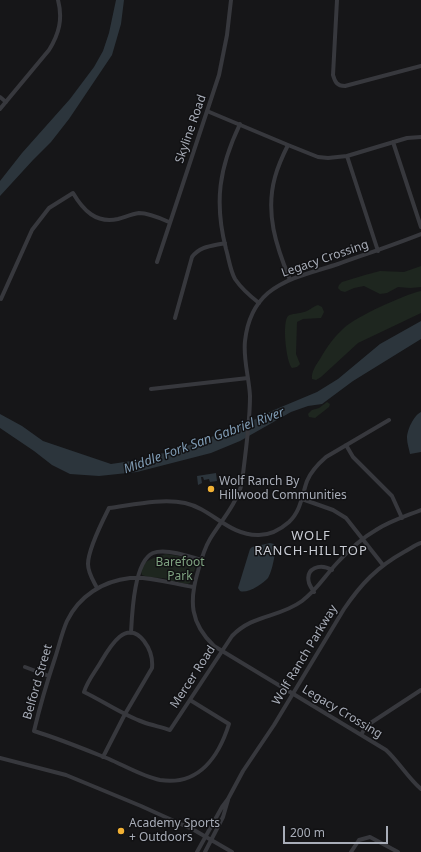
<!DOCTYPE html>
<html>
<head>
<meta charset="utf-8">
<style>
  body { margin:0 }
  #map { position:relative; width:421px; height:852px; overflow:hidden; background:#161618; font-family:"Noto Sans",sans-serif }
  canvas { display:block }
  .scale { position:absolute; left:283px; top:826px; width:105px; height:18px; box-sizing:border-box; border:2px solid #a8adb8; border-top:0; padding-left:5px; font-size:12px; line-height:14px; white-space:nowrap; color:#a8adb8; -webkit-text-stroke:3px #111113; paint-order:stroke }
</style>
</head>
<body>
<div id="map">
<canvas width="421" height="852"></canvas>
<div class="scale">200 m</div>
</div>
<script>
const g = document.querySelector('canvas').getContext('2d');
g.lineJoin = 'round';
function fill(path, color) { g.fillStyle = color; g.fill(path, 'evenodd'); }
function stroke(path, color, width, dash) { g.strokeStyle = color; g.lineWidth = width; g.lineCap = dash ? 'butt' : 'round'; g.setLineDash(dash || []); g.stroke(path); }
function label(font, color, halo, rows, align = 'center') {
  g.font = font + ' "Noto Sans",sans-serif'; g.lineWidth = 3; g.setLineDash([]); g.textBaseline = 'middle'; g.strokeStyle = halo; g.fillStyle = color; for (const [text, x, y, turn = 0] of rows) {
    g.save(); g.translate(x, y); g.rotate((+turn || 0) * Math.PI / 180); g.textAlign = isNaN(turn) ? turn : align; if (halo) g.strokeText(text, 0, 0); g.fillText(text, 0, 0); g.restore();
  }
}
fill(new Path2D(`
  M421 266V287L410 288 398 287 387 293 380 294 364 286 354 288 345 292 341 291 338 288 339 285 342 282 365 275 380 271 404 272Z
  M421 291V313L358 343 321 377 316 380 312 379C311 372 316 365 320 359 326 348 334 337 344 328 355 317 406 294 421 291Z
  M318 305 322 307 324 312 321 318 303 319 297 322 296 354 300 364 297 367 292 368C286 362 282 322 288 316 292 313 299 314 304 312 309 311 312 307 318 305Z
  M327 402 330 404 329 407 315 418 309 417 308 414 312 410 319 408Z
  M166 554 184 557 196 562V566L190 583 187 584 172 581C164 576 152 579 142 575 137 561 157 557 166 554Z`), '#1e261f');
fill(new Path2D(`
  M116 0H124L121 24 112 55 69 119 51 142 33 160 0 196V181L22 153 70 99 94 67 103 51 109 33Z
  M421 321V339L353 381 322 404 308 406 291 412 240 441 211 453 137 472 99 476 70 474 52 465 34 451 0 428V414L22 426 43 441 111 464 152 458V455L190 449 211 441 274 410 317 392 338 379 380 344Z
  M421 412V452L410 454C409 449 407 443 407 438 407 430 414 415 421 412Z
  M216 473 217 481 210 482 209 479 204 480 203 477H201L202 483 198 485 197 476Z
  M270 543 274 544C277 550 272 572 268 578 263 584 247 594 240 591L238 588 250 549 252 547Z`), '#2c353c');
stroke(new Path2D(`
  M179 452 225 435`), '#2c353c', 6);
stroke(new Path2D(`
  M337 0 333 75C335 82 337 86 345 86L421 66
  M0 97 6 102
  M0 109 49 50C59 34 63 19 58 0
  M207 111 288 145 318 157 328 158 347 156 407 138 421 137
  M240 124C219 168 214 202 226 249 229 259 230 270 235 279 241 288 250 296 259 303
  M393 142 421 227
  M288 145C283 155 278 166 275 177 265 213 276 246 290 280
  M347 156 378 251
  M421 234C393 245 366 254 338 264 314 272 288 277 268 293 254 305 247 323 245 341 243 359 249 377 250 396 250 425 245 454 242 483 236 505 221 521 210 539 204 549 201 560 198 571 189 601 190 623 214 646L386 750C399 762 408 778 421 789
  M157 262 219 75 227 35 231 0
  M1 299 32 230 49 208 73 193C83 210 96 224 118 219 125 217 132 214 139 213 149 213 160 218 169 222
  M175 318 192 257C200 246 212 246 225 243
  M151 389 248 378
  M346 445 353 457 392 496 402 518
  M302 499 333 510 346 518 383 565
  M97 588C93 580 88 573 88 564 88 549 102 522 109 508 132 505 162 498 185 503 212 509 229 536 259 535 270 535 281 529 289 522 301 511 302 495 307 481 311 471 318 464 326 457L389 420
  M314 592C312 589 310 586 309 583 305 568 320 563 332 570
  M131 633C132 614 134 561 153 553 165 548 189 556 201 560
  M25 667 49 676
  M190 700 229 724C219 756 199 786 160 780 144 777 125 766 109 759 84 749 60 739 34 731 40 706 47 682 55 658 59 646 62 632 67 621 79 596 103 581 130 578 149 576 174 584 193 587
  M361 735 366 726 421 690
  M103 757 125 714 152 668C153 658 150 649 144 641 125 617 108 650 99 665 94 673 87 682 84 692 103 701 123 715 143 722 151 725 161 727 170 730L232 636C253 614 279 618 302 601 317 590 324 577 337 563 348 551 362 538 376 530 390 521 406 516 421 510
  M0 758 66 775 141 806 194 830 232 852
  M197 852 222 807 228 799 243 771 274 725 344 609C361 584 377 567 404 552 410 549 415 545 421 543
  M205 852 223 817 228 800
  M351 852 359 840 370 837 398 852`), '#37383d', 4);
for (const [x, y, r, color] of [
  [211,489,4,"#f2b134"],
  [121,831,4,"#f2b134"]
]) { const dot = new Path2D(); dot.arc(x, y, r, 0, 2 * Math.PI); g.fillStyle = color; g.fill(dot); stroke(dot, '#111113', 1.5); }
label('12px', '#a8adb8', '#111113', [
  ["Skyline Road",191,129,-71],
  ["Legacy Crossing",325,259,-19],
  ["Wolf Ranch Parkway",305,655,-59],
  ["Mercer Road",193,677,-57],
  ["Belford Street",38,682,-74],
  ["Legacy Crossing",342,712,31]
]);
label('12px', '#a8adb8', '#111113', [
  ["Wolf Ranch By",219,482],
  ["Hillwood Communities",219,496],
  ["Academy Sports",129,824],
  ["+ Outdoors",129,838]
], 'left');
label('12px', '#7fa381', '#111113', [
  ["Barefoot",180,563],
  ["Park",180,577]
]);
label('italic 13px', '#7f9bb3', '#111113', [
  ["Middle Fork San Gabriel River",204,441,-20]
]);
g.letterSpacing = '1px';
label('13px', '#c9ccd4', '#111113', [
  ["WOLF",311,536],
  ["RANCH-HILLTOP",311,551]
]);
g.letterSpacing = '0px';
</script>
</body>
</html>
